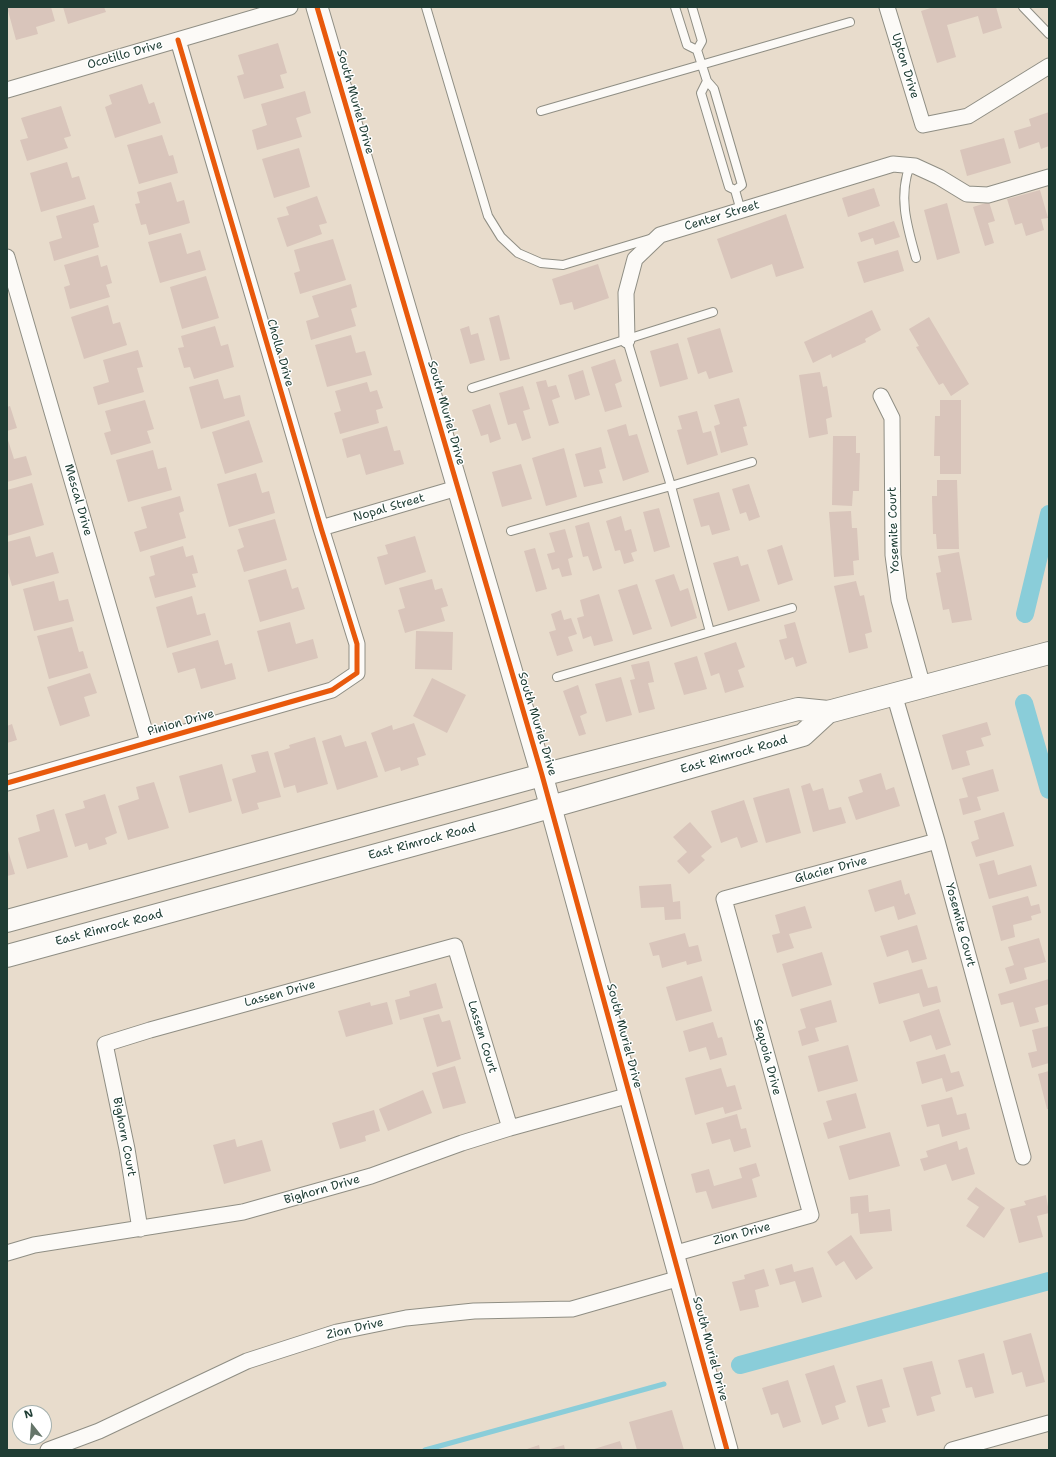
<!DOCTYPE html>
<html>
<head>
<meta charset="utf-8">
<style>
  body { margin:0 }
  #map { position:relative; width:1056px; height:1457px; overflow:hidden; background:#e8dccc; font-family:"Shantell Sans",sans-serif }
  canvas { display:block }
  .frame { position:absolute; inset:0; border:8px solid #1f3d34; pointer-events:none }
  .north { position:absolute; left:12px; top:1405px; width:40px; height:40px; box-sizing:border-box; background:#fff; border:1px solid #a5b1ae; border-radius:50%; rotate:343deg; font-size:11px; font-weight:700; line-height:16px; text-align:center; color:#1f3d34 }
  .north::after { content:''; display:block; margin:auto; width:14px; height:18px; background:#657569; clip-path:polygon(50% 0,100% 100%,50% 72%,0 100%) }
</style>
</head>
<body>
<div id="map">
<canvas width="1056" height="1457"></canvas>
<div class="frame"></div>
<div class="north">N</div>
</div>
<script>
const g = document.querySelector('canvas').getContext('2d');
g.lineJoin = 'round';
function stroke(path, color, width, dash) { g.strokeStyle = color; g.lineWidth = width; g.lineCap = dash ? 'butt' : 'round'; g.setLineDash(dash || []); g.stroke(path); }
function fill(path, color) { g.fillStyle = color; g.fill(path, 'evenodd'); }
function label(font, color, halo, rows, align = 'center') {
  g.font = font + ' "Shantell Sans",sans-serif'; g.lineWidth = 3; g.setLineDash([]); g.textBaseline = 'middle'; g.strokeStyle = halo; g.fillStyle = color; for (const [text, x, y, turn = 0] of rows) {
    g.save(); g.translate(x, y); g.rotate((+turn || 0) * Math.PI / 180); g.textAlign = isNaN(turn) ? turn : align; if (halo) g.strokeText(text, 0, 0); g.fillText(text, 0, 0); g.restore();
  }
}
stroke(new Path2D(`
  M425 1450 664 1384`), '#8acdd9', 5);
stroke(new Path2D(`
  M1025 614 1049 514
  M1024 703 1049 790
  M740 1365 1049 1281`), '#8acdd9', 18);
fill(new Path2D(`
  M7 7H51L55 21 36 27 38 34 16 40Z
  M63 7H104L106 12 68 24Z
  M934 7H996L1002 28 983 34 978 16 947 25 956 57 937 63 921 11Z
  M278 43 287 73 280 75 284 88 244 99 237 76 244 74 238 55Z
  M142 84 149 104 154 102 161 123 115 138 105 107 112 104 109 95Z
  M305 91 311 113 296 118 302 137 257 150 252 130 267 125 261 104Z
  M61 106 71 136 64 138 68 148 27 161 20 140 28 138 21 118Z
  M1049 112V146L1041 149 1039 142 1019 149 1014 131 1031 126 1029 119Z
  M162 135 169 156 173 155 178 173 139 184 127 145Z
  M1004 138 1011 163 967 176 960 150Z
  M299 148 310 187 274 198 262 159Z
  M67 162 72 178 79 176 86 199 41 212 30 173Z
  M171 182 177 202 184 200 190 223 149 235 146 224 141 225 135 204 140 203 137 192Z
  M874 188 880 206 848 217 842 198Z
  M1040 190 1048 218 1041 219 1044 230 1026 236 1022 223 1015 225 1007 199Z
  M317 196 327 223 319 225 322 234 287 247 277 218 289 215 286 207Z
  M989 202 995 221 988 223 994 243 985 246 973 207Z
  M947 203 960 253 937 260 924 210Z
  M94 205 99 222 93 224 99 247 54 261 49 242 62 238 56 216Z
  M786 214 804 268 776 277 772 264 731 279 717 239Z
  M894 221 900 237 875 245 873 238 861 242 858 233Z
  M181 233 187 254 200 250 206 270 160 283 148 242Z
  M333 239 346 280 300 294 294 273 300 271 294 250Z
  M898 250 904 271 864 283 857 262Z
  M98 255 101 267 107 265 112 283 106 285 110 297 70 309 64 287 70 285 64 265Z
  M598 264 609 298 574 310 572 302 560 305 552 279Z
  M206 276 219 318 182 329 170 287Z
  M351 284 357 307 351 309 356 326 311 340 306 321 319 317 312 296Z
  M108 305 113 324 120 322 127 345 84 359 71 317Z
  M872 310 881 330 865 339 866 342 832 358 831 354 813 363 804 342Z
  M499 315 510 359 500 361 489 318Z
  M929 317 969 384 951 396 943 383 939 385 916 347 919 346 909 329Z
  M215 326 221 346 228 344 234 367 194 379 190 367 184 368 178 348 184 347 181 336Z
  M469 326 471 335 478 333 485 360 470 364 460 329Z
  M720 328 733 372 709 379 706 371 698 374 687 338Z
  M351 335 356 353 365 351 372 375 327 387 315 345Z
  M678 343 688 379 660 387 650 351Z
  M138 350 143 367 137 368 144 392 98 405 93 387 109 382 103 360Z
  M615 359 622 381 615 384 622 407 605 412 591 367Z
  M583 370 590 395 575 400 568 375Z
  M820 372 823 387 827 386 832 417 826 419 828 434 809 438 799 375Z
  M218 379 224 399 240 395 245 416 201 429 189 387Z
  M546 380 548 387 556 385 560 397 552 400 559 423 549 426 536 382Z
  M367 382 370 392 377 390 383 408 376 410 379 423 340 434 334 413 341 411 335 391Z
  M523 386 530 409 523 411 531 438 522 441 516 423 508 425 499 393Z
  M739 398 747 426 743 427 748 445 721 453 714 426 720 424 714 405Z
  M145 400 154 429 147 431 151 443 111 455 104 433 111 431 105 411Z
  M940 400H961V474H940V456H934L935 416H940Z
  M490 404 501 439 490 443 488 434 481 436 472 410Z
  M10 406 17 428 7 431V407Z
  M697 411 703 433 711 431 718 455 687 465 677 430 682 429 678 416Z
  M249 420 263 462 225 474 212 432Z
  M626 424 629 436 637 434 649 472 623 481 607 430Z
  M387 426 394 451 400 450 404 464 366 475 360 454 347 458 342 439Z
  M833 436H856V453H860L859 491H853L852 506 832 505Z
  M7 437 14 459 26 456 32 475 7 482Z
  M601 447 606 468 599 470 603 483 584 487 575 454Z
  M564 448 577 497 546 506 532 458Z
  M153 450 158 469 166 467 172 490 128 502 116 460Z
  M521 464 532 499 502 507 492 472Z
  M256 473 262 493 269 491 275 513 229 527 217 484Z
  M937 480H957L959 549H937L936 534H933L932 496H937Z
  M32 483 44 525 7 536V490Z
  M749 484 760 517 749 521 746 512 740 514 732 489Z
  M719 492 730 530 712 535 709 525 701 527 693 499Z
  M180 496 184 511 179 513 186 538 140 552 134 532 147 528 141 507Z
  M659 508 670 547 654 552 643 512Z
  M851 511 852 528H857L859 560 853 561 854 575 834 577 829 512Z
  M621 516 625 531 631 529 637 551 631 553 634 561 624 564 620 550 615 551 606 521Z
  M275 519 287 560 244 572 237 550 244 547 238 529Z
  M589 522 602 568 593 571 588 556 583 557 575 526Z
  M565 529 573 557 568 559 572 575 562 577 559 568 552 570 547 554 555 552 549 533Z
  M30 536 36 557 53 552 59 573 12 586 7 569V542Z
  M415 536 426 572 385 585 377 557 388 554 385 545Z
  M782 545 793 580 778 585 767 550Z
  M183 546 186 557 193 555 198 573 192 574 196 587 155 598 149 577 155 575 150 556Z
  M535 548 547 589 536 592 524 551Z
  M959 552 972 620 952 623 949 609 943 610 936 573 941 572 938 556Z
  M738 556 741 566 748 564 760 601 728 611 713 563Z
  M286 569 292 589 298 587 305 609 260 622 248 580Z
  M674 574 680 591 688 588 697 618 671 627 655 580Z
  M432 579 435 590 442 588 448 606 441 608 445 621 405 633 398 610 405 608 399 588Z
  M54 581 59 601 68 599 74 621 34 631 23 589Z
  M856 581 860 596 864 595 872 632 865 634 868 648 849 653 834 586Z
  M637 584 652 629 633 635 618 590Z
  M599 594 613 641 594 646 591 636 583 639 577 618 584 616 580 600Z
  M192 596 197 615 205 613 211 635 167 648 156 607Z
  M561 610 564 620 571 618 577 634 568 637 573 651 557 656 549 632 556 630 551 614Z
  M290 622 296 644 313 639 318 658 268 672 257 631Z
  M795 622 807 663 796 667 793 657 785 660 779 640 787 638 784 625Z
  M72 627 79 652 83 651 88 668 49 679 37 636Z
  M416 631 453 632 452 670 415 669Z
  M218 640 225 665 232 663 236 679 201 689 195 668 178 673 172 653Z
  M736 642 745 667 738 670 744 687 725 693 719 673 711 676 704 653Z
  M697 656 707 689 684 695 674 663Z
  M649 661 654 682 648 683 655 709 639 713 630 680 635 679 631 665Z
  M90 673 97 693 84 697 90 716 60 726 47 687Z
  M621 677 632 715 606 722 595 684Z
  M432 678 466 695 447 733 413 716Z
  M578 685 587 713 580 716 586 734 579 736 563 691Z
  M987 722 991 735 981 738 984 746 966 751 970 765 952 770 942 735Z
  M414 723 426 755 417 758 419 765 401 771 400 767 385 772 371 733 392 725 393 730Z
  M12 724 17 740 7 743V726Z
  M341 735 345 747 366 741 378 777 337 790 322 741Z
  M315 737 328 784 297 793 295 785 284 788 274 753 290 748 289 745Z
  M268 751 281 797 257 803 259 809 242 814 232 779 256 772 251 755Z
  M222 764 232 801 189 813 179 776Z
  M993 769 999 791 977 797 981 810 963 815 959 799 968 797 962 778Z
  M881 773 886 790 894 787 900 806 856 820 848 797 863 792 859 780Z
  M154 782 169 828 128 840 118 806 139 799 136 787Z
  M810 783 813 791 823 788 829 810 841 807 846 823 813 832 801 786Z
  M789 788 801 833 766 843 753 798Z
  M105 794 117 833 105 838 107 844 89 850 87 843 75 847 65 814 85 808 83 801Z
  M744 800 758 842 741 848 737 837 721 843 711 811Z
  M54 809 68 857 27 869 18 838 40 831 36 815Z
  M1004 812 1014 846 976 857 971 842 979 839 974 821Z
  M690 822 712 847 701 856 705 860 689 874 677 861 687 852 673 837Z
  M7 847 15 874 7 876Z
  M994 860 998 875 1031 865 1037 886 989 899 979 864Z
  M901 880 905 895 909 893 916 914 898 920 894 906 875 912 868 890Z
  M671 884 673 902 680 901 681 919 665 920 664 907 641 908 639 886Z
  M1028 896 1031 906 1039 904 1041 913 1031 916 1032 920 1013 925 1015 937 1001 941 992 906Z
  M805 906 812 928 789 934 794 948 777 953 772 935 780 933 775 915Z
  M917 925 927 959 912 963 908 950 887 957 880 936Z
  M685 933 689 947 698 945 702 961 687 965 686 961 662 968 659 955 653 956 649 943Z
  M1039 938 1046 962 1024 968 1027 979 1010 984 1005 968 1014 965 1008 947Z
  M822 952 832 985 792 997 782 964Z
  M922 969 928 988 937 986 941 1002 923 1007 919 993 879 1004 873 983Z
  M702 976 712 1011 676 1021 666 987Z
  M1049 979V1004L1035 1008 1039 1022 1020 1027 1013 1002 1001 1005 998 994Z
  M436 983 443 1008 400 1020 395 1000 410 996 409 991Z
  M831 1000 837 1022 815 1028 819 1041 802 1046 798 1031 806 1028 800 1009Z
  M370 1002 371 1006 387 1002 393 1024 346 1037 338 1011Z
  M939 1009 951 1045 936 1050 931 1035 910 1042 903 1021Z
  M439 1014 442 1022 450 1020 461 1059 437 1067 423 1018Z
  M713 1022 718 1038 722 1037 727 1055 710 1060 706 1047 689 1052 683 1031Z
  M1049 1026V1063L1032 1068 1028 1053 1037 1051 1032 1030Z
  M848 1045 858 1081 818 1092 808 1056Z
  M945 1054 951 1073 959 1071 964 1086 946 1092 942 1078 922 1084 916 1062Z
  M455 1066 466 1103 443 1109 432 1073Z
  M721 1068 727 1087 735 1085 742 1109 725 1114 723 1107 695 1115 685 1078Z
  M1049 1071V1109H1047L1038 1074Z
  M423 1090 432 1113 388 1131 379 1109Z
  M856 1093 866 1128 828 1139 823 1123 832 1120 826 1101Z
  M952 1097 957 1115 966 1113 970 1129 942 1137 939 1124 927 1127 921 1105Z
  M374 1110 380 1131 365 1136 366 1141 340 1149 332 1123Z
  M737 1114 741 1129 746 1128 751 1147 734 1152 730 1139 712 1144 706 1123Z
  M890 1132 900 1166 849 1180 839 1146Z
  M235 1139 237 1147 262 1140 271 1171 224 1184 213 1145Z
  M957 1141 959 1150 967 1147 975 1174 952 1181 946 1164 924 1171 920 1159 928 1157 926 1151Z
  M756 1163 760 1176 752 1179 757 1197 712 1209 706 1191 696 1193 691 1174 709 1169 714 1186 742 1178 739 1168Z
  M976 1187 1005 1208 984 1238 966 1226 979 1207 967 1199Z
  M868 1195 869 1212 890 1209 892 1231 860 1234 858 1213 851 1214 850 1197Z
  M1046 1195 1049 1213 1037 1216 1043 1237 1019 1243 1010 1209 1026 1205 1024 1201Z
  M851 1235 873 1268 856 1280 844 1261 836 1266 827 1252Z
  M792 1264 794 1272 813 1267 822 1297 802 1303 795 1281 780 1285 775 1269Z
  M764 1269 769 1286 755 1290 759 1307 740 1311 732 1282 745 1279 744 1275Z
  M1031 1333 1045 1382 1026 1387 1022 1372 1012 1375 1003 1341Z
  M984 1353 994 1393 975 1398 972 1387 966 1388 958 1360Z
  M932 1361 941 1394 931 1397 935 1411 917 1416 903 1368Z
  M834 1365 846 1402 835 1406 839 1419 822 1425 805 1374Z
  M882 1379 890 1407 882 1409 886 1422 868 1427 856 1386Z
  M788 1380 801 1422 783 1428 778 1413 771 1415 762 1388Z
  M672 1410 684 1450H637L629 1422Z
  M620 1441 623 1450H591Z
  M539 1445 540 1450H524Z
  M564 1445 565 1450H547Z`), '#d9c5bb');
const lane = new Path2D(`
  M426 7 488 216 501 237 518 253 541 263 563 265 653 238
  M675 7 687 45 697 50 702 41 692 7
  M1023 7 1049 34
  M697 50 707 81 714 89 742 185 735 190 729 187 701 93 707 81
  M541 111 850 22
  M910 165C898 197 907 226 916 258
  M735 190 741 211
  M627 340 671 486 752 462
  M472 388 713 312
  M511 531 671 486 710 632 557 677
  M710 632 792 608`);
const street = new Path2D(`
  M887 7 923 125 968 116 1049 66
  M7 90 290 7
  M7 257 148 742
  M627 340 626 293 635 259 660 235 893 164 915 166 939 177 967 194 988 195 1049 177
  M881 396 892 418 893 555 899 600 923 687
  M321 528 457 488
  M894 694 937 841 1023 1157
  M7 783 332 690 357 673V644L321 528 178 40
  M140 1229 127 1149 105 1044 150 1030 455 946 510 1128
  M7 1253 34 1245 243 1212 371 1176 462 1143 510 1128 630 1095
  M673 1254 811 1215 724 899 937 841
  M48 1450 99 1431 247 1361 337 1332 406 1318 474 1311 572 1309 680 1278
  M952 1450 1049 1423`);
const secondary = new Path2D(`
  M317 7 542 775 727 1450`);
const primary = new Path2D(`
  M7 921 542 775 798 709 828 712 1049 653
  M7 956 508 819 803 735 828 712`);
stroke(lane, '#8f8e84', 10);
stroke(street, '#8f8e84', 17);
stroke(secondary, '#8f8e84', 23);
stroke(primary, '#8f8e84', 24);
stroke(lane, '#fcfaf7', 8);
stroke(street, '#fcfaf7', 15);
stroke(secondary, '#fcfaf7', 21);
stroke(primary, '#fcfaf7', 22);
stroke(new Path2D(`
  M317 7 542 775 727 1450
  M7 783 332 690 357 673V644L321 528 178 40`), '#e8590c', 5);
label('12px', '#1f3d34', '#fff', [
  ["Ocotillo Drive",125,55,-16],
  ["Upton Drive",905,66,73],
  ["South Muriel Drive",355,102,74],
  ["Center Street",722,216,-17],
  ["Cholla Drive",280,353,74],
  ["South Muriel Drive",446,413,74],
  ["Mescal Drive",78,500,74],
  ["Nopal Street",389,508,-16],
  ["Yosemite Court",894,530,-92],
  ["Pinion Drive",181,723,-16],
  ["South Muriel Drive",537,724,73],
  ["East Rimrock Road",734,755,-16],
  ["East Rimrock Road",422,842,-15],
  ["Glacier Drive",831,870,-15],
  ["Yosemite Court",960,925,75],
  ["East Rimrock Road",109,928,-15],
  ["Lassen Drive",280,994,-15],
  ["South Muriel Drive",624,1036,75],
  ["Lassen Court",482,1037,73],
  ["Sequoia Drive",767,1057,75],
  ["Bighorn Court",124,1137,79],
  ["Bighorn Drive",322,1190,-16],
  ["Zion Drive",742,1234,-15],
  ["Zion Drive",355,1329,-13],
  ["South Muriel Drive",710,1349,75]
]);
</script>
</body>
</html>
